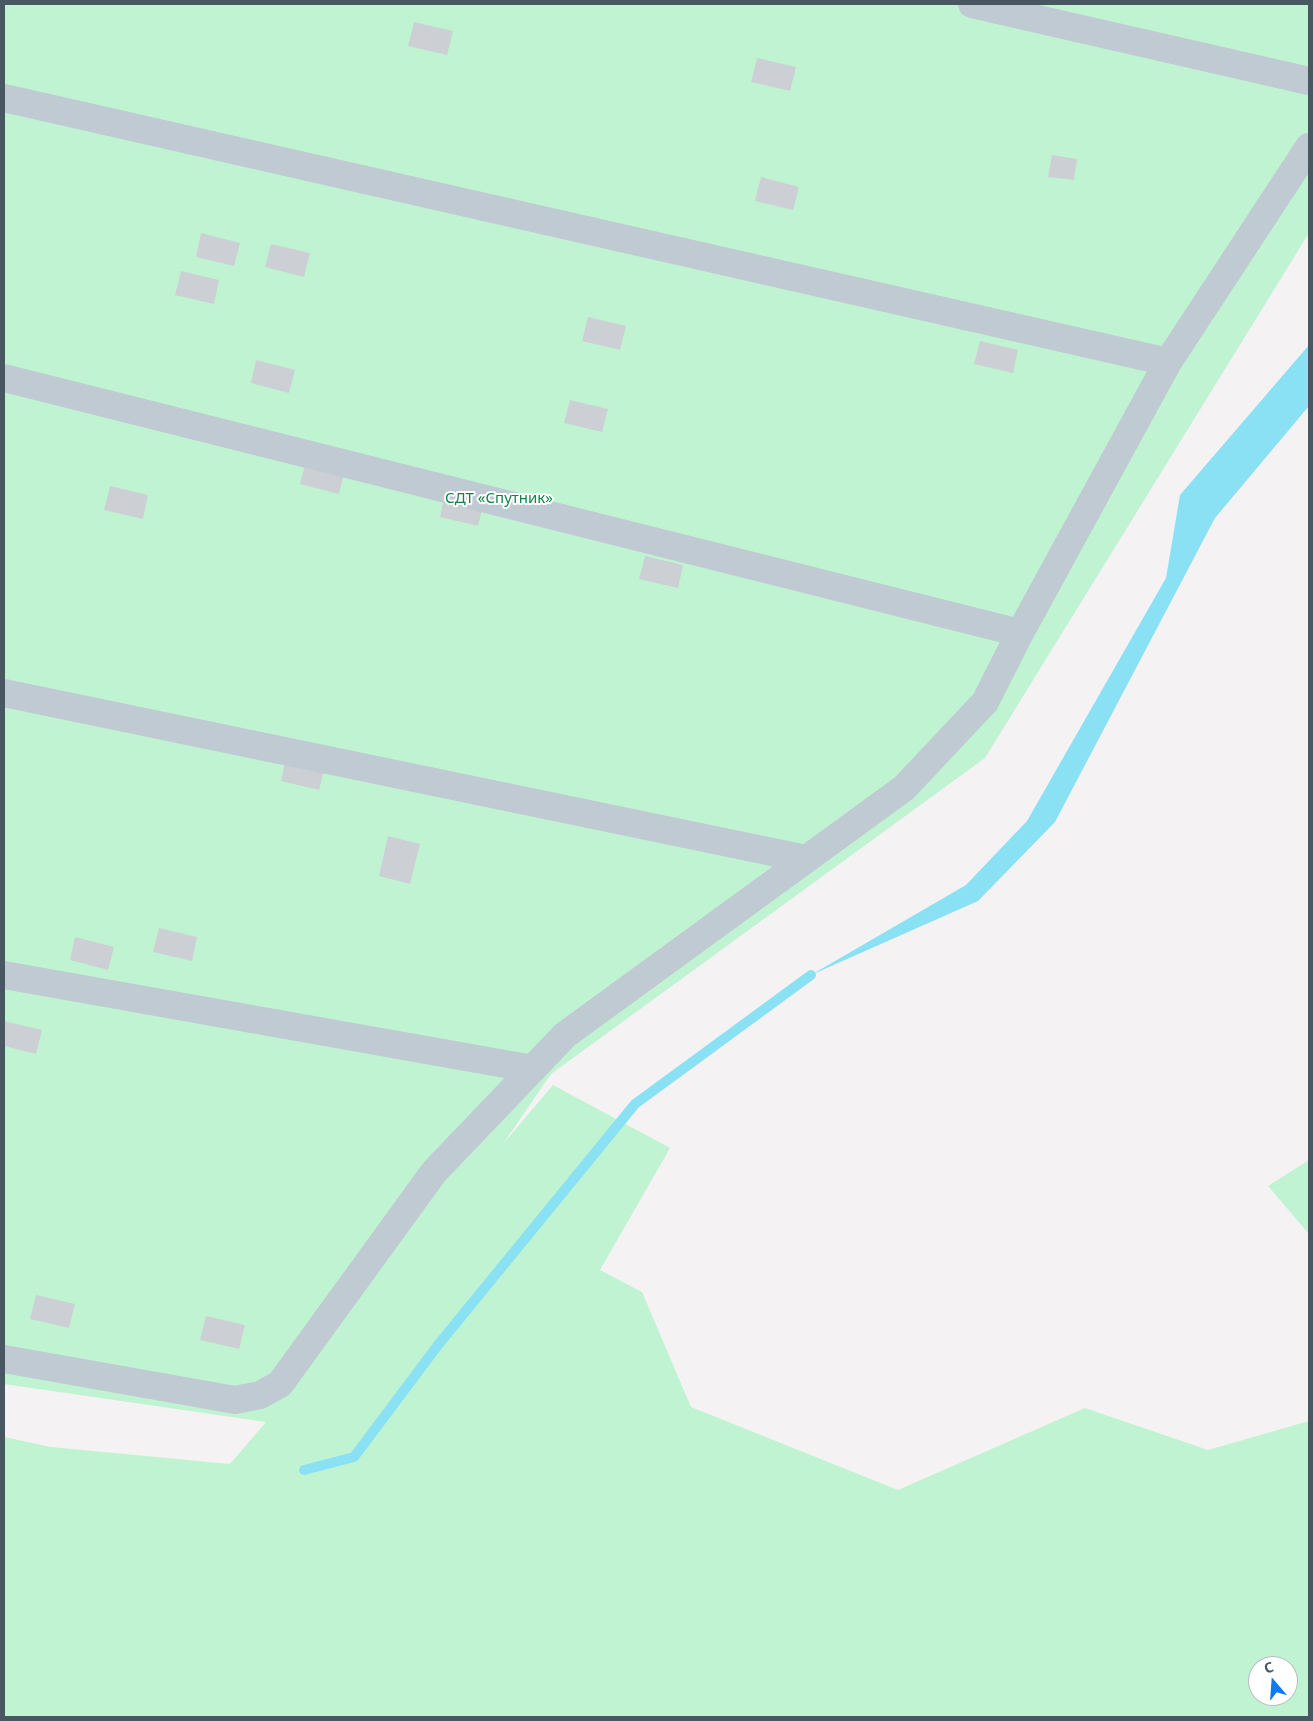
<!DOCTYPE html>
<html>
<head>
<meta charset="utf-8">
<style>
  body { margin:0 }
  #map { position:relative; width:1313px; height:1721px; overflow:hidden; background:#f5f2f3; font-family:"Noto Sans",sans-serif }
  canvas { display:block }
  .frame { position:absolute; inset:0; border:5px solid #485762; pointer-events:none }
  .north { position:absolute; left:1248px; top:1656px; width:50px; height:50px; box-sizing:border-box; background:#fff; border:1px solid #b6bcc0; border-radius:50%; rotate:342deg; font-size:14px; font-weight:700; line-height:20px; text-align:center; color:#485762 }
  .north::after { content:''; display:block; margin:auto; width:18px; height:22px; background:#0e7af3; clip-path:polygon(50% 0,100% 100%,50% 72%,0 100%) }
</style>
</head>
<body>
<div id="map">
<canvas width="1313" height="1721"></canvas>
<div class="frame"></div>
<div class="north">С</div>
</div>
<script>
const g = document.querySelector('canvas').getContext('2d');
g.lineJoin = 'round';
function fill(path, color) { g.fillStyle = color; g.fill(path, 'evenodd'); }
function stroke(path, color, width, dash) { g.strokeStyle = color; g.lineWidth = width; g.lineCap = dash ? 'butt' : 'round'; g.setLineDash(dash || []); g.stroke(path); }
function label(font, color, halo, rows, align = 'center') {
  g.font = font + ' "Noto Sans",sans-serif'; g.lineWidth = 4; g.setLineDash([]); g.textBaseline = 'middle'; g.strokeStyle = halo; g.fillStyle = color; for (const [text, x, y, turn = 0] of rows) {
    g.save(); g.translate(x, y); g.rotate((+turn || 0) * Math.PI / 180); g.textAlign = isNaN(turn) ? turn : align; if (halo) g.strokeText(text, 0, 0); g.fillText(text, 0, 0); g.restore();
  }
}
fill(new Path2D(`
  M4 4H1309V233L985 758 551 1074 503 1144 553 1085 670 1148 600 1270 642 1292 691 1407 898 1490 1085 1408 1208 1450 1309 1421V1717H4V1437L51 1447 230 1464 266 1422 4 1384ZM1258 1666H1288V1696H1258Z
  M1309 1160V1234L1268 1186Z`), '#c0f3d2');
fill(new Path2D(`
  M1309 345V406L1215 518 1055 822 978 901 811 975 966 885 1027 821 1166 578 1180 495Z`), '#8ae1f3');
stroke(new Path2D(`
  M304 1470 354 1457 438 1345 635 1104 811 975`), '#8ae1f3', 10);
fill(new Path2D(`
  M414 22 453 31 447 55 408 46Z
  M757 58 796 67 790 91 751 82Z
  M1052 155 1077 159 1074 180 1048 177Z
  M761 177 799 187 793 210 755 201Z
  M201 233 240 243 234 266 196 257Z
  M271 244 310 253 304 277 265 267Z
  M181 271 219 280 214 304 175 295Z
  M588 317 626 326 620 350 582 341Z
  M980 341 1018 350 1013 373 974 364Z
  M256 360 295 370 289 393 251 383Z
  M570 400 608 409 602 432 564 423Z
  M306 461 345 470 339 494 300 484Z
  M110 486 148 495 143 519 104 510Z
  M445 493 484 502 478 526 440 517Z
  M645 556 683 565 678 588 639 579Z
  M286 757 325 766 319 790 281 781Z
  M388 836 420 844 410 884 379 876Z
  M159 928 197 937 192 961 153 952Z
  M75 937 114 947 108 970 70 960Z
  M4 1021 42 1030 36 1054 4 1046Z
  M36 1295 75 1304 69 1328 30 1319Z
  M206 1316 245 1325 239 1349 200 1340Z`), '#ccd0d5');
stroke(new Path2D(`
  M972 4 1309 81
  M4 98 1168 362
  M4 378 1020 633
  M4 693 806 859
  M4 975 533 1069
  M4 1359 235 1400 260 1395 280 1384 434 1172 565 1035 904 788 985 702 1020 633 1168 362 1309 147`), '#c0cad3', 28);
label('15px', '#118547', '#fff', [
  ["СДТ «Спутник»",499,499]
]);
</script>
</body>
</html>
